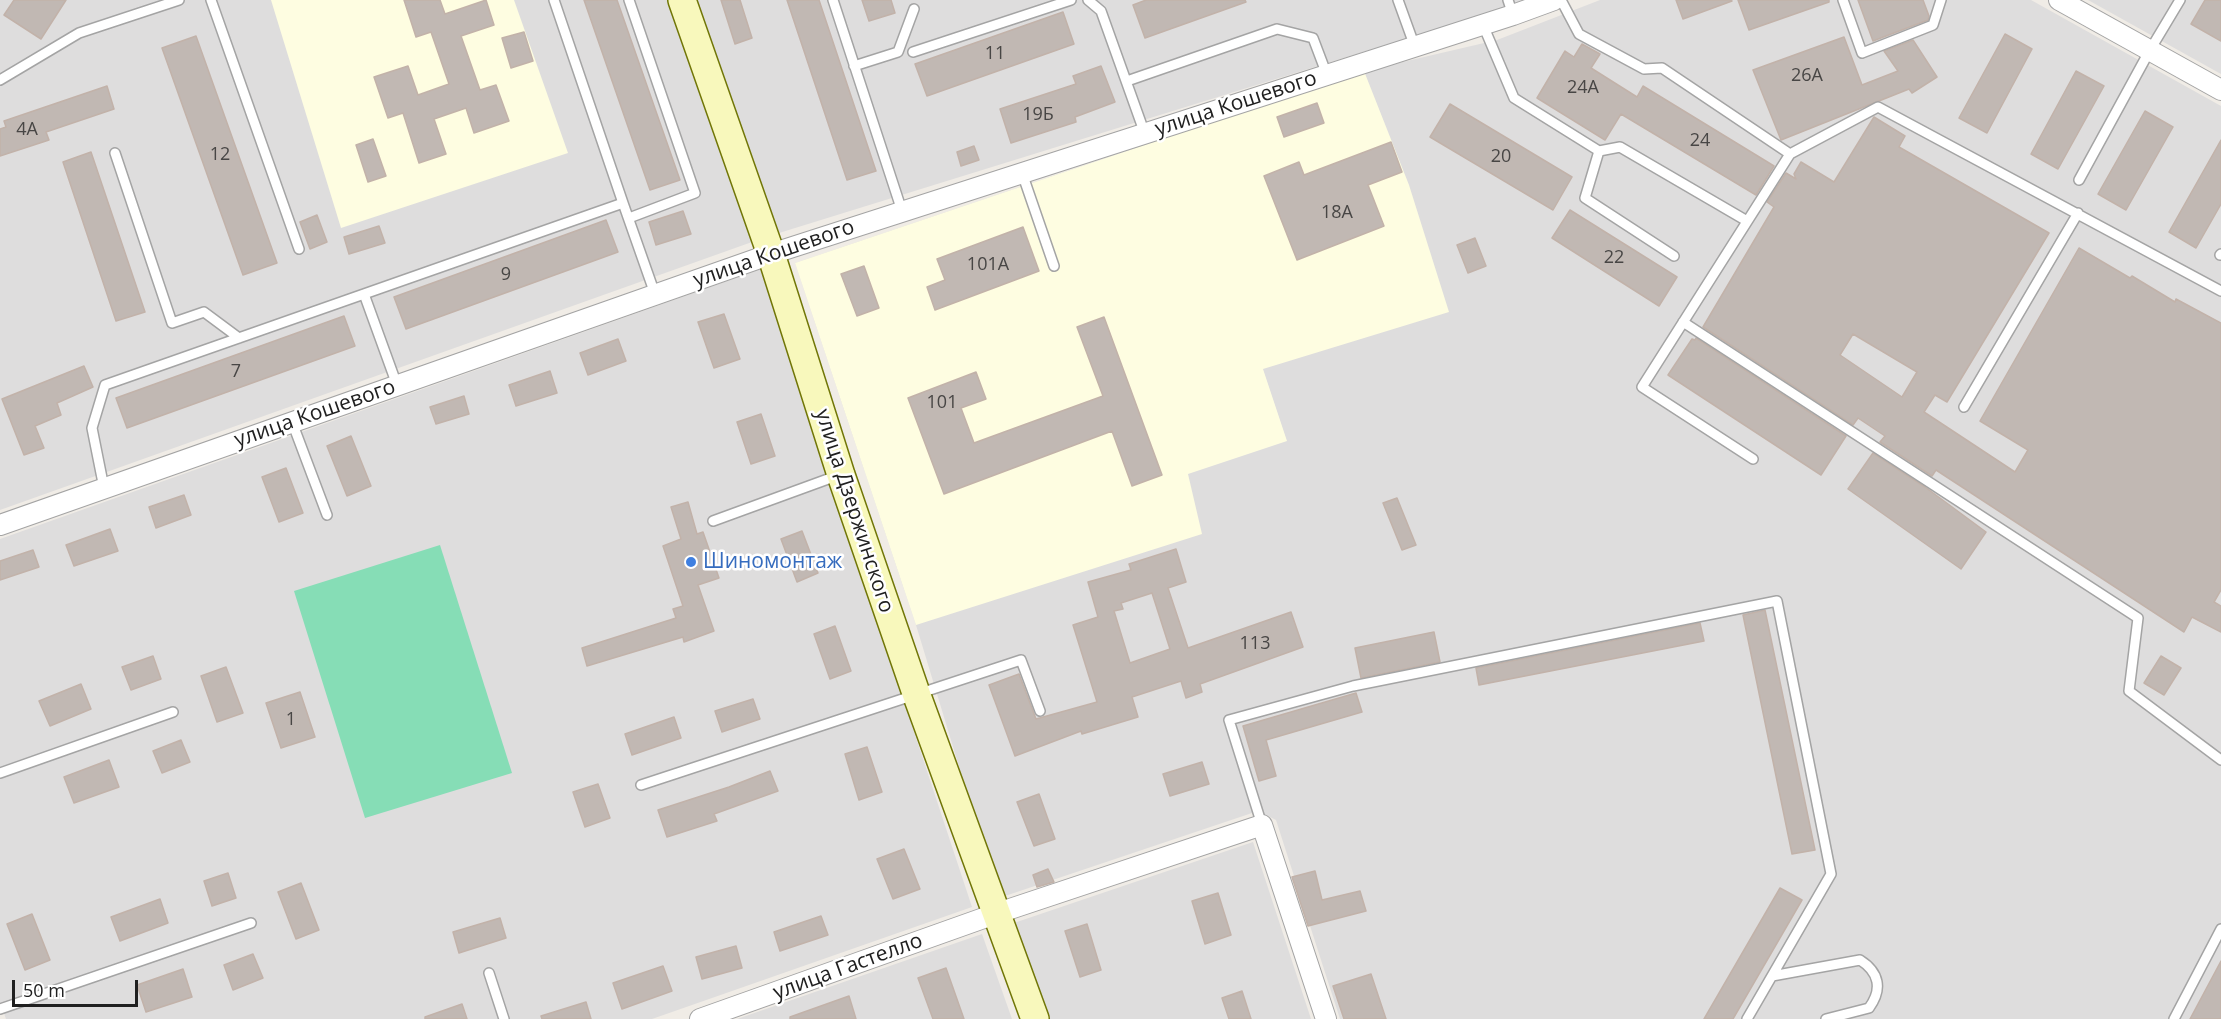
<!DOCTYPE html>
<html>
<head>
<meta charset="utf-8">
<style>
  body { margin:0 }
  #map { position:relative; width:2221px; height:1019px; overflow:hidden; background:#f0ece6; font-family:"Open Sans",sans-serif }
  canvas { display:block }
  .scale { position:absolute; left:12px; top:980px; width:126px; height:27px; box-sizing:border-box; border:3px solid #202020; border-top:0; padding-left:8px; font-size:18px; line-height:21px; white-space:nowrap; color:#202020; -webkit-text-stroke:4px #fff; paint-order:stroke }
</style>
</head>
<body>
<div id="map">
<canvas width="2221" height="1019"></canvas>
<div class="scale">50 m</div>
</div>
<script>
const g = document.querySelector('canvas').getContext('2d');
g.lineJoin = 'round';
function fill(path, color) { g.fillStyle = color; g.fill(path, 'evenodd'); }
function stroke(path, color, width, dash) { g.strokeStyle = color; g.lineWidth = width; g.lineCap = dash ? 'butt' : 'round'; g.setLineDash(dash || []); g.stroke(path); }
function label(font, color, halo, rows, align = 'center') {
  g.font = font + ' "Open Sans",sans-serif'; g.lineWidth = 5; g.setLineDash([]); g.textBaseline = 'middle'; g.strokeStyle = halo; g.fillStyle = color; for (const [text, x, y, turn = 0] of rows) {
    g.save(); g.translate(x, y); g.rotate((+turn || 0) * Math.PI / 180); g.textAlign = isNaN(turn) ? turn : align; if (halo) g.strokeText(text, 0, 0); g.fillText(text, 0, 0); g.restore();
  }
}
fill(new Path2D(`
  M0 0H667L752 242 0 510Z
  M697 0H1523L1489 13 779 233Z
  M1600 0H2031L2221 106V1019H1340L1276 820 1258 811 999 898 916 625 795 263 1364 71 1497 40Z
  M2088 0H2221V74Z
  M761 269 972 907 652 1019H6L0 1002V539Z
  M1253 842 1311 1019H1042L1008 925Z
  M982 934 1012 1019H737Z`), '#dedddd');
fill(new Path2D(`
  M271 0H514L568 153 341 228Z
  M1364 71 1409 185 1449 312 1263 369 1287 441 1188 474 1202 534 916 625 795 263Z`), '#fefde1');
fill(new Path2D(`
  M440 545 512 773 365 818 294 591Z`), '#86ddb6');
const building = new Path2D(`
  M14 0H66L41 39 4 15Z
  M404 0H440L445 14 486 0 494 25 461 36 480 90 496 85 509 121 474 133 466 108 434 119 446 154 419 163 403 113 388 118 374 77 408 66 418 95 449 84 431 32 416 37Z
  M584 0H617L680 180 650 190Z
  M721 0H740L752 38 735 44Z
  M787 0H819L876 171 847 180Z
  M862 0H891L895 13 869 21Z
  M1146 0H1245L1246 2 1145 38 1133 5Z
  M1676 0H1731L1732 1 1683 19Z
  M1738 0H1829V2L1749 30Z
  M1858 0H1923L1929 16 1928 20 1873 41Z
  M2205 0H2221V41L2191 24Z
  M1063 12 1074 44 927 96 915 64Z
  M524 32 533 61 511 68 502 38Z
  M2005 34 2032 49 1987 133 1959 118Z
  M196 36 277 263 243 275 162 48Z
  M1844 37 1862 85 1898 71 1884 51 1913 40 1937 77 1912 93 1909 89 1781 140 1753 70Z
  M1582 44 1600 54 1591 68 1637 97 1643 86 1774 166 1756 195 1621 114 1605 140 1537 98 1565 51 1574 57Z
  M1101 66 1115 102 1075 117 1076 122 1011 143 1000 109 1076 84 1073 76Z
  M2076 71 2104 86 2058 169 2031 154Z
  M107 86 114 109 46 132 49 140 0 156V129L6 127 4 121Z
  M1317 103 1324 123 1284 137 1277 117Z
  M1450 104 1572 177 1553 210 1430 137Z
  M2145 111 2173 127 2126 210 2098 194Z
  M1874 117 1905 136 1899 147 2049 233 1947 402 1935 395 1924 412 2015 472 2028 450 1980 421 2079 248 2130 278 2132 276 2175 302 2176 299 2221 323V590L2214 602 2221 606V632L2192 617 2184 632 1936 470 1932 476 1880 442 1885 436 1858 418 1853 425 1703 327 1774 207 1767 202 1786 173 1796 179 1794 174 1801 162 1834 182ZM1853 334 1917 372 1902 397 1840 355Z
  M373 139 386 176 368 182 356 145Z
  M2221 140V204L2196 248 2169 232Z
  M1391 142 1402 172 1368 185 1384 226 1297 260 1264 176 1299 162 1304 175Z
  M974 146 979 160 961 166 957 152Z
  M91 152 145 312 116 321 63 162Z
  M1570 210 1677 277 1659 306 1552 238Z
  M683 211 691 234 656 245 649 222Z
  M317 215 327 242 310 249 300 222Z
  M606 220 618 252 406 329 394 297Z
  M379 226 385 243 349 254 344 237Z
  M1023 227 1039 271 935 310 927 287 945 280 937 259Z
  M1475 238 1486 266 1468 273 1457 245Z
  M864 266 879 308 857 316 841 274Z
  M724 314 740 359 714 368 698 322Z
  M344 316 355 346 127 428 116 398Z
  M1104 317 1162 475 1132 486 1112 431 944 494 908 398 976 372 986 399 961 408 974 443 1103 396 1077 327Z
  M1696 338 1846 436 1821 475 1668 375 1692 339 1695 340Z
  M618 339 626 361 588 375 580 353Z
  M84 366 93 387 57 403 61 415 35 426 44 448 24 455 2 399Z
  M550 371 557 393 516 406 509 385Z
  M464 396 469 414 436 424 430 407Z
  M761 414 775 456 751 464 737 422Z
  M351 436 371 486 347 496 327 446Z
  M1873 453 1925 487 1986 532 1961 569 1848 489Z
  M286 468 303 513 279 522 262 477Z
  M184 495 191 515 156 528 149 507Z
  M1397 498 1416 545 1402 550 1383 503Z
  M688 502 697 534 703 532 719 578 698 585 714 631 684 642 683 637 587 666 582 648 676 618 673 609 683 606 663 546 681 539 671 507Z
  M110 529 118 551 74 566 66 545Z
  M802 531 818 573 797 582 781 539Z
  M1176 549 1186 582 1168 588 1188 648 1291 612 1303 647 1200 684 1202 692 1186 698 1181 681 1132 697 1138 717 1082 734 1081 731 1015 756 989 685 1019 674 1036 719 1097 702 1073 625 1098 617 1088 582 1131 570 1129 564ZM1152 593 1170 649 1130 663 1114 611 1123 609 1121 603Z
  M33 550 39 567 0 580V561Z
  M1765 610 1815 850 1792 854 1743 615Z
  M1700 623 1704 641 1479 685 1476 668Z
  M835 626 851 671 830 679 814 634Z
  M1434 632 1440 662 1361 678 1355 648Z
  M153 656 161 679 131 690 122 667Z
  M2161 656 2181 668 2164 695 2144 683Z
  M226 667 243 713 217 722 201 676Z
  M81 684 91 709 50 726 39 701Z
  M300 692 315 737 281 748 266 703Z
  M1356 693 1362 712 1266 740 1276 776 1259 781 1243 726Z
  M753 699 760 719 722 732 715 711Z
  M674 717 681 738 632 755 625 734Z
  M181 740 190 762 162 773 153 751Z
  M867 747 882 792 859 800 845 754Z
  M109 760 119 787 74 803 64 777Z
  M1202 762 1209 784 1170 796 1163 774Z
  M770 771 778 791 714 814 717 821 667 837 658 810 729 787Z
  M598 784 610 818 585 827 573 792Z
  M1039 794 1055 839 1034 846 1017 802Z
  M904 849 920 889 893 899 877 859Z
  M1048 869 1054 882 1037 887 1033 875Z
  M1315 871 1322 900 1360 891 1366 911 1308 926 1292 877Z
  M228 873 236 898 212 906 204 881Z
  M301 883 319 930 296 939 278 892Z
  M1780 888 1802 900 1733 1019H1704Z
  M1218 893 1231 935 1205 944 1192 901Z
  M160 899 168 923 120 941 111 917Z
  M32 914 50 960 25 970 7 924Z
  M821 916 828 935 780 951 774 932Z
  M500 918 506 938 459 953 453 932Z
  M1087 924 1101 970 1080 977 1065 931Z
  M736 946 742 968 702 979 696 957Z
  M253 954 263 978 233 990 224 965Z
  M2221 961V1019H2190Z
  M663 966 672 991 622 1009 613 983Z
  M946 968 964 1019H933L918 978Z
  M183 969 192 997 146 1012 137 985Z
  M1371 974 1386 1019H1344L1333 986Z
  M1242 991 1251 1019H1229L1222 998Z
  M849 996 856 1019H790V1017Z
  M586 1002 591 1019H542L541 1016Z
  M462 1004 467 1019H425V1017Z`);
fill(building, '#c1b8b3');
stroke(building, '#c2b2a9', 1.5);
const lane = new Path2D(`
  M211 0 299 249
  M554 0 623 203
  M833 0 902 211
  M1088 0 1101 11 1145 134
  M1398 0 1415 47
  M1508 0 1513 15
  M1561 0 1579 34 1644 69 1662 68 1790 154
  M1843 0 1862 53 1933 25 1941 0
  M1483 25 1514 98 1599 151 1620 147 1747 221
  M913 52 1071 0
  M854 66 898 52 914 9
  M0 80 79 33 179 0
  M1127 81 1277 29 1313 38 1327 75
  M1599 151 1585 198 1674 256
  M115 153 172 323 204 312 239 338
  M1022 173 1054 266
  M2079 180 2150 50 2180 0
  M629 218 695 193 629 0
  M2220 255 2221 254
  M364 294 397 385
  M1683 322 2138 618 2129 691 2221 760
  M1964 407 2078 213
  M292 422 327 515
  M1753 459 1642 387 1790 154 1878 107 2221 291
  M104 488 92 428 105 385 623 203 655 294
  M713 521 839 475
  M0 773 173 712
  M641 785 1021 660 1040 711
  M1262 825 1229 720 1353 686 1777 601 1831 874 1747 1019
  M489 973 504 1019
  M1772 976 1860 960C1879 972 1883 989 1869 1008L1826 1019
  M0 1009 251 923
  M2174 1019 2221 929`);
const street = new Path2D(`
  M2059 0 2221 90
  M0 525 771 254 1513 15 1554 0
  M700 1019 995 914 1262 825 1326 1019`);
const secondary = new Path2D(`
  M682 0 771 254 841 475 916 693 1035 1019`);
stroke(lane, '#a4a4a4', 12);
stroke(street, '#a4a4a4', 22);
stroke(secondary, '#717607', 30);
stroke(lane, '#fff', 9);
stroke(street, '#fff', 20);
stroke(secondary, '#f8f8bc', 27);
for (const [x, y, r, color] of [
  [691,562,6,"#3f7fe0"]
]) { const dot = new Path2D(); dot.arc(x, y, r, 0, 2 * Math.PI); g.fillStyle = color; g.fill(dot); stroke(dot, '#fff', 2); }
label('18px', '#484645', null, [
  ["11",995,54],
  ["26А",1807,76],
  ["24А",1583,88],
  ["19Б",1038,115],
  ["4А",27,130],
  ["24",1700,141],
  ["12",220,155],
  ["20",1501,157],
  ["18А",1337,213],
  ["22",1614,258],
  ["101А",988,265],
  ["9",506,275],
  ["7",236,372],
  ["101",942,403],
  ["113",1255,644],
  ["1",291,720]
]);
label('21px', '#202020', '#fff', [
  ["улица Кошевого",1236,104,-18],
  ["улица Кошевого",774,254,-19],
  ["улица Кошевого",315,414,-19],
  ["улица Дзержинского",854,511,72],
  ["улица Гастелло",848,967,-20]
]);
label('21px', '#366cbe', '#fff', [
  ["Шиномонтаж",703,562]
], 'left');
</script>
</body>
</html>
